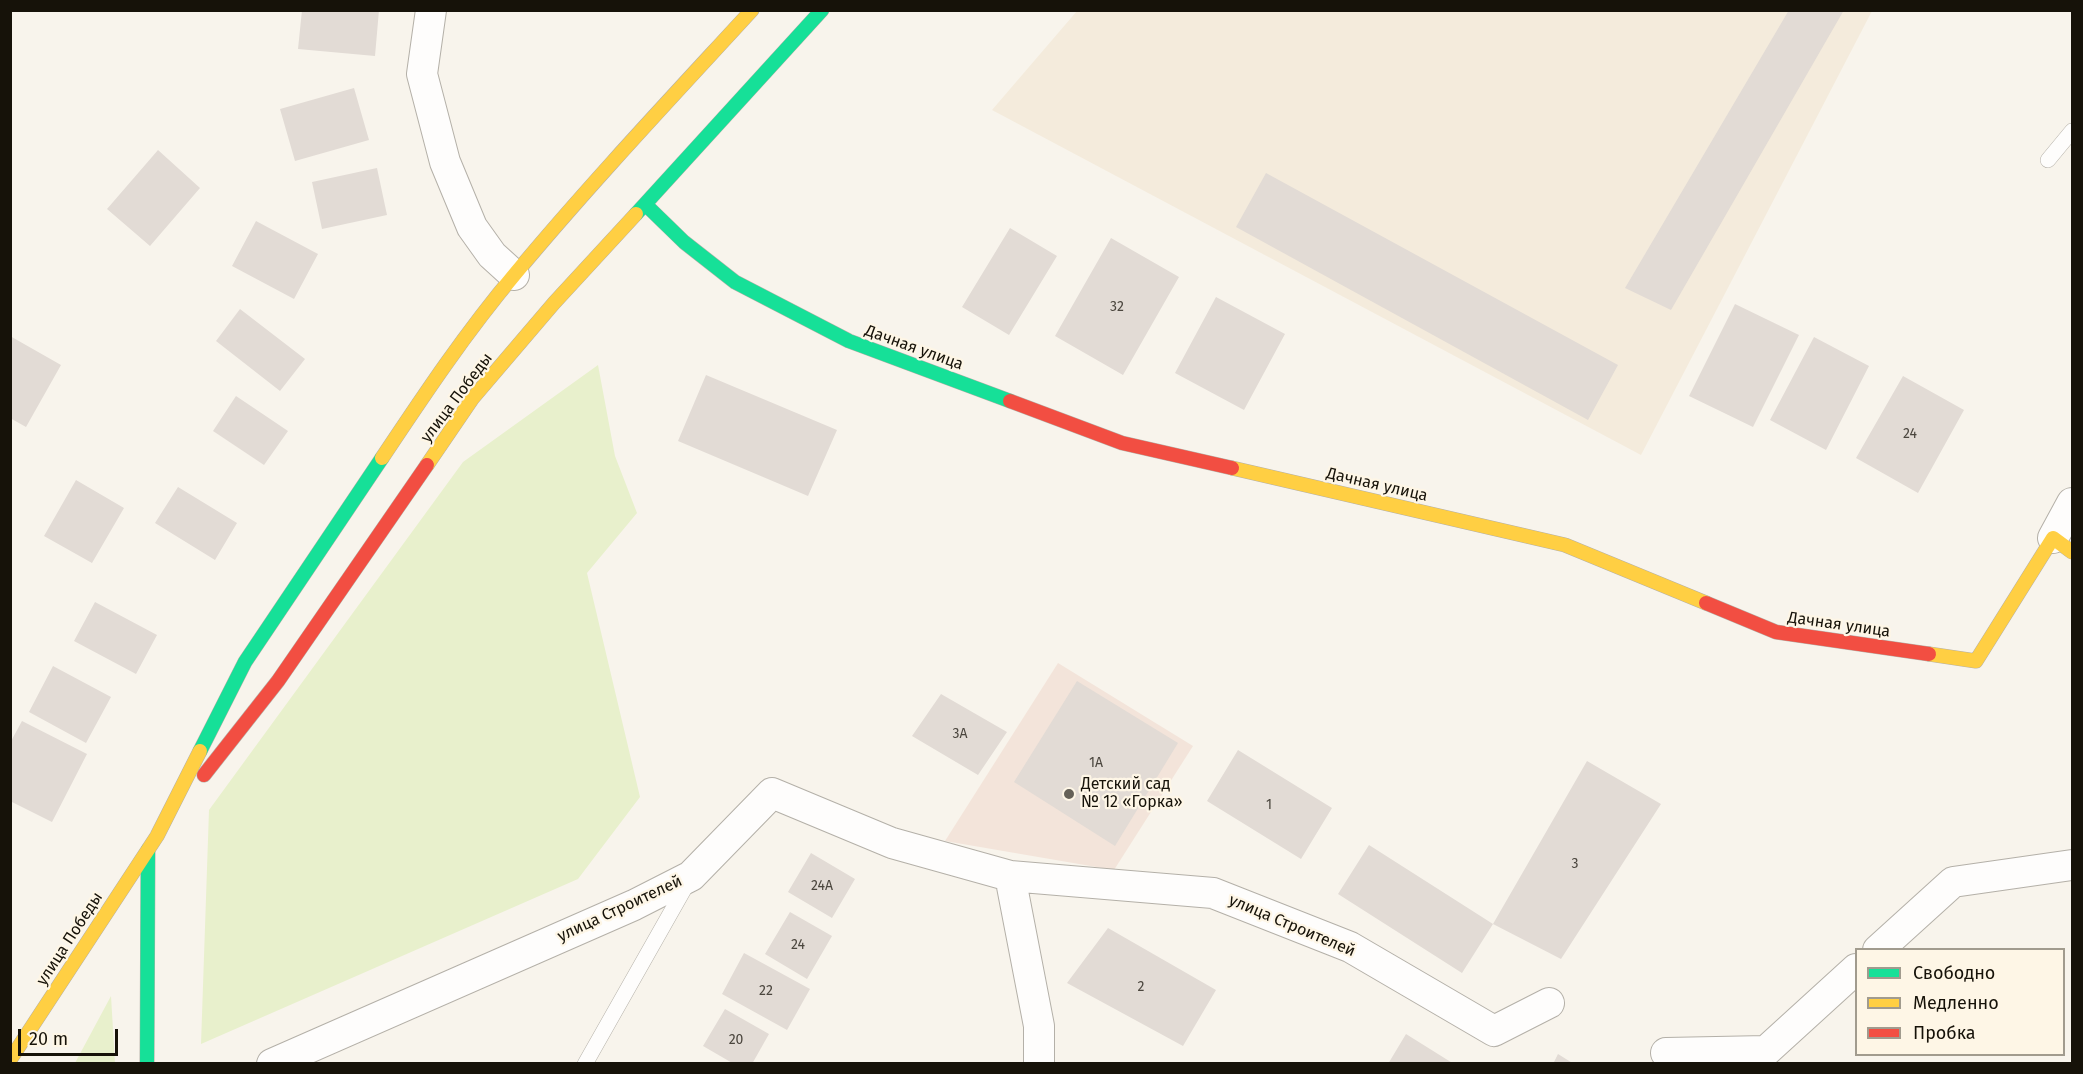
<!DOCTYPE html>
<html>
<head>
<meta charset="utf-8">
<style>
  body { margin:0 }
  #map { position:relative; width:2083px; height:1074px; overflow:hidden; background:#f8f4ec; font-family:"Fira Sans",sans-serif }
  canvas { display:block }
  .frame { position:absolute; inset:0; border:12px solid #161209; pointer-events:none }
  .legend { position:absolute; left:1855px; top:948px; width:210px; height:108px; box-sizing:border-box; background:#fef6e6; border:2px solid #a19b8e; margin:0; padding:8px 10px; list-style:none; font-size:18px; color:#161209 }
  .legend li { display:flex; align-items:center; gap:12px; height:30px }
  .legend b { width:30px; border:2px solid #a19b8e }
  .scale { position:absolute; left:18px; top:1029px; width:100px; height:27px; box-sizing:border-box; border:3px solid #161209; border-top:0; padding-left:8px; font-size:18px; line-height:21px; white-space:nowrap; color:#161209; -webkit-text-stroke:4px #fef6e6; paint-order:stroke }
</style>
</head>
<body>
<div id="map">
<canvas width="2083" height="1074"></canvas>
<div class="frame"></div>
<ul class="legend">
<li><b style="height:8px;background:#16e098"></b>Свободно</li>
<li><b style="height:8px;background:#ffcf43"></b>Медленно</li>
<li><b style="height:8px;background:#f24e42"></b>Пробка</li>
</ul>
<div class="scale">20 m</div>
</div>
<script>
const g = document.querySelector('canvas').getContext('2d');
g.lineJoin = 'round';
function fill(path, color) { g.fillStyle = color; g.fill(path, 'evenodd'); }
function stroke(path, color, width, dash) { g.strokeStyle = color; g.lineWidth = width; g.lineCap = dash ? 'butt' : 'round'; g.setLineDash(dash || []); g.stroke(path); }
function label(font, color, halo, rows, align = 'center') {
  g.font = font + ' "Fira Sans",sans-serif'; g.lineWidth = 4.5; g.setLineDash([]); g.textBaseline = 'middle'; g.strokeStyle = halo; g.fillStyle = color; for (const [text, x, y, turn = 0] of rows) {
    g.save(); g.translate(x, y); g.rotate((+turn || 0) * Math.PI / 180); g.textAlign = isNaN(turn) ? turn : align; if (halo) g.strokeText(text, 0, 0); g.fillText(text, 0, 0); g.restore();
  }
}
fill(new Path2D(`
  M1077 11H1872L1641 455 992 110Z`), '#f4ebdc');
fill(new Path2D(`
  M1058 663 1193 746 1114 870 945 841Z`), '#f3e4da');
fill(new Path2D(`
  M598 365 615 456 637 513 587 573 640 797 578 879 201 1044 209 810 463 462Z
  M111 996 115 1063H75Z`), '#e8f0cc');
fill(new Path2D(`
  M302 10H379L375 56 298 49Z
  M1789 10H1844L1671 310 1625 288Z
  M354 88 369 140 295 161 280 109Z
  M158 150 200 188 150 246 107 209Z
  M377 168 387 215 322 229 312 182Z
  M1266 173 1618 365 1588 420 1236 227Z
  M256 221 318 254 294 299 232 266Z
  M1010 228 1057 256 1009 335 962 307Z
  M1111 238 1179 277 1123 375 1055 336Z
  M1216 297 1285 334 1244 410 1175 373Z
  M1735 304 1799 335 1753 427 1689 396Z
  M240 309 305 359 280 391 216 341Z
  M10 336 61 365 26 427 10 418Z
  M1814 337 1869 366 1826 450 1770 420Z
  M706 375 837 430 808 496 678 441Z
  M1903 376 1964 410 1918 493 1856 458Z
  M236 396 288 431 264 465 213 431Z
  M76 480 124 508 92 563 44 536Z
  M178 487 237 523 215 560 155 523Z
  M95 602 157 635 136 674 74 641Z
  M53 666 111 697 86 743 29 712Z
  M1077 681 1178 743 1115 846 1014 782Z
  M941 694 1007 732 978 775 912 736Z
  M22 721 87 754 52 822 10 801V743Z
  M1238 750 1332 808 1301 859 1207 801Z
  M1587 761 1661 804 1561 959 1493 924Z
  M1369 845 1493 924 1462 973 1338 894Z
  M811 853 855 879 832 918 788 892Z
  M790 912 832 936 807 979 765 954Z
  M1108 928 1216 990 1183 1046 1067 983Z
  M744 953 810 989 787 1030 722 994Z
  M725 1009 769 1034 752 1064H734L703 1046Z
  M1406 1034 1454 1064H1388Z
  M1558 1054 1574 1064H1553Z`), '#e2dbd5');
const lane = new Path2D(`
  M2048 160 2072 131
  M585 1064 687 884`);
const street = new Path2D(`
  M431 10 422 74 445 162 472 227 492 255 514 275
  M2053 538 2072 503
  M1010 876 1039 1026V1064
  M1878 950 1953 882 2072 865
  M1666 1053 1766 1051 1856 969
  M272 1064 634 905 691 876 772 793 892 843 1010 876 1213 893 1350 947 1494 1031 1549 1003`);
const fast = new Path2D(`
  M646 205 684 242 735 282 849 341 1010 401
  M636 214 822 10
  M200 751 245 662 382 458
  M147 1064 148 850`);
const slow = new Path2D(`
  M382 458C424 395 466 332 515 274 591 183 672 97 752 10
  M427 465 472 399 554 303 636 214
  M1232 468 1565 545 1706 603
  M1929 654 1976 661 2053 538 2072 552
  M10 1060 157 836 200 751`);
const jam = new Path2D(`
  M1010 401 1122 443 1232 468
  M1706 603 1776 632 1929 654
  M204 775 278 681 427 465`);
stroke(lane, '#b4b0a8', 16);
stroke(street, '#b4b0a8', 32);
stroke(fast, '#b4b0a8', 15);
stroke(slow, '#b4b0a8', 15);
stroke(jam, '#b4b0a8', 15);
stroke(lane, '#fefdfc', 15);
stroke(street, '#fefdfc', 30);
stroke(fast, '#16e098', 14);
stroke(slow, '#ffcf43', 14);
stroke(jam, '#f24e42', 14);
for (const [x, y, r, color] of [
  [1069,794,6,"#656158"]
]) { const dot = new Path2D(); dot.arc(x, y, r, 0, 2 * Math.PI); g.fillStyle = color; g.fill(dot); stroke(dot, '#fef6e6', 2); }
label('14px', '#4b463e', null, [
  ["32",1117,307],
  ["24",1910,434],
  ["3А",960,734],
  ["1А",1096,763],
  ["1",1269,805],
  ["3",1575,864],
  ["24А",822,886],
  ["24",798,945],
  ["2",1141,987],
  ["22",766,991],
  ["20",736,1040]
]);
label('16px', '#161209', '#fef6e6', [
  ["Дачная улица",914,348,20],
  ["улица Победы",457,398,-53],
  ["Дачная улица",1377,485,13],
  ["Дачная улица",1839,625,8],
  ["улица Строителей",620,909,-25],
  ["улица Строителей",1292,926,23],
  ["улица Победы",70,939,-57]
]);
label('16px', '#161209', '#fef6e6', [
  ["Детский сад",1081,785],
  ["№ 12 «Горка»",1081,803]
], 'left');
</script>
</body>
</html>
